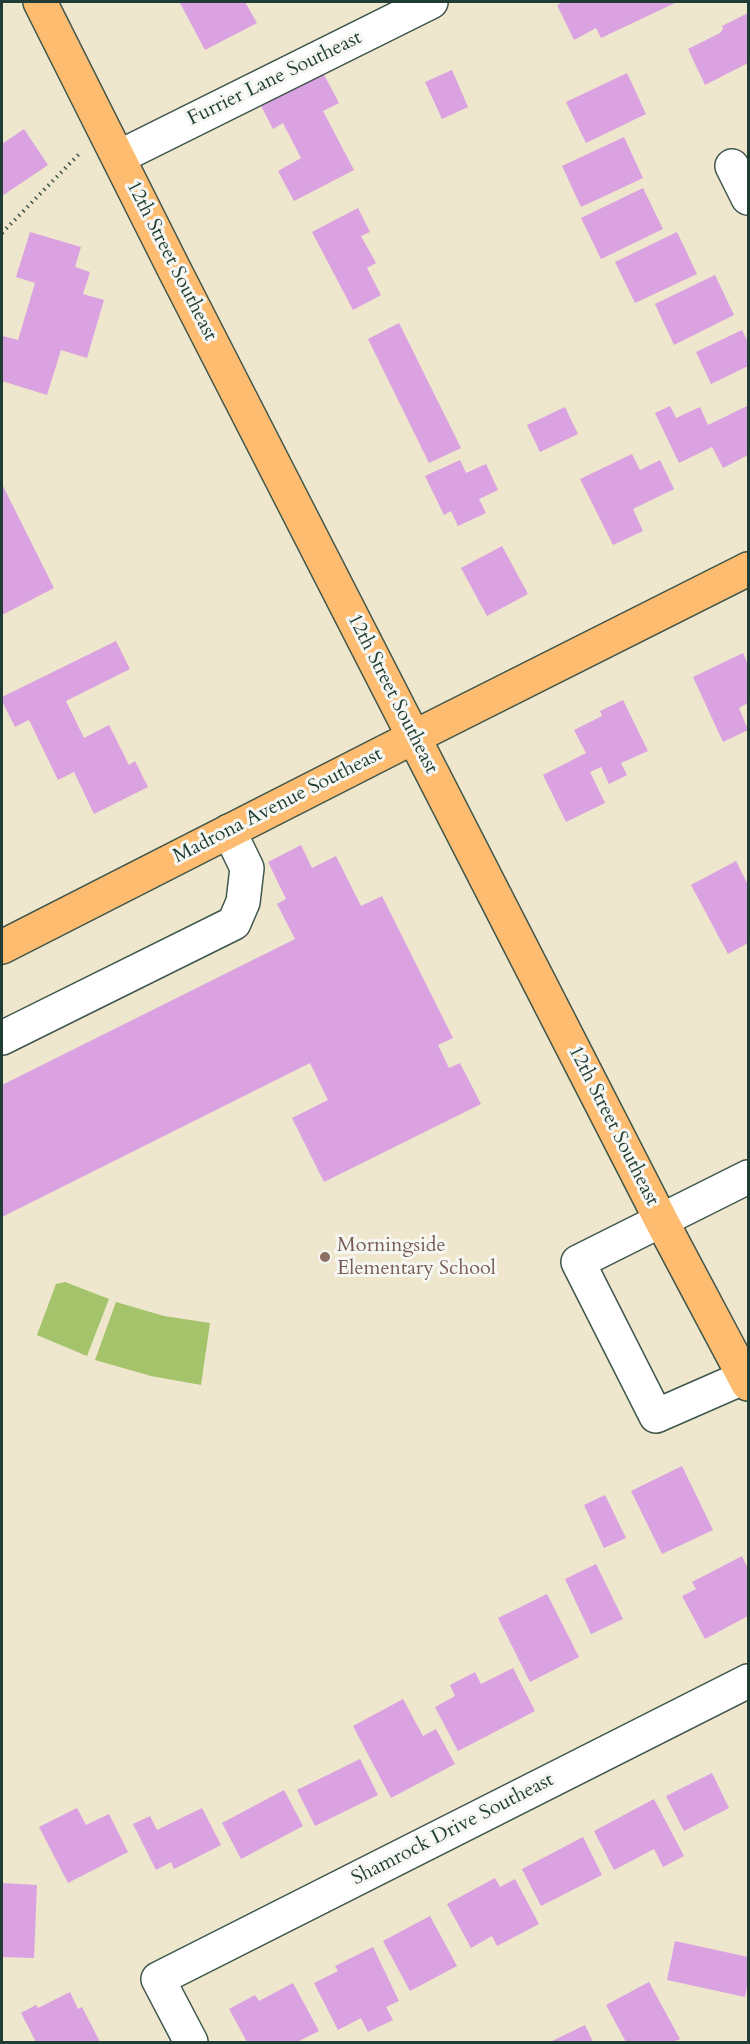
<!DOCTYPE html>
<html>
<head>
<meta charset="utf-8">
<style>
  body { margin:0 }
  #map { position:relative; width:750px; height:2044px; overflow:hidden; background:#eee6cd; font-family:Cardo,serif }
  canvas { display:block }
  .frame { position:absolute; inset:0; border:3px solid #1f3d34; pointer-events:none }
</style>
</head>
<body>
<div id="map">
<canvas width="750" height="2044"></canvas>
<div class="frame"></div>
</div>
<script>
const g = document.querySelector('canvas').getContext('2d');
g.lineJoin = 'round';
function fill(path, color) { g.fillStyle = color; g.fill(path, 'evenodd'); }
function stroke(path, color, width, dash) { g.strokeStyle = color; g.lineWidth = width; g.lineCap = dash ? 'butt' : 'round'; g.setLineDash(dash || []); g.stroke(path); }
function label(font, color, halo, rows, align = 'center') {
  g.font = font + ' Cardo,serif'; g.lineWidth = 6; g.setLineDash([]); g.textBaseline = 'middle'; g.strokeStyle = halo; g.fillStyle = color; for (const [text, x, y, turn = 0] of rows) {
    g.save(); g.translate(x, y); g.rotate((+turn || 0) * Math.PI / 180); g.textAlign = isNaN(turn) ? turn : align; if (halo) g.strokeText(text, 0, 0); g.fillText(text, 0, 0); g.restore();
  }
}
fill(new Path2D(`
  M65 1282 109 1299 87 1356 37 1335 56 1284Z
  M116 1302 164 1316 210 1323 201 1385 151 1376 95 1360Z`), '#a5c36a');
fill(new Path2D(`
  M184 2H245L257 23 205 50 180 3Z
  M564 2H677L601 38 596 28 574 40 557 5Z
  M748 13V63L705 85 688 49 720 33 723 29 722 26Z
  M321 69 339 103 323 111 354 170 294 201 278 171 301 158 283 123 273 129 259 102Z
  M452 70 468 107 442 119 425 82Z
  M627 73 646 114 586 143 566 102Z
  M24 129 48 165 2 196V144Z
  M624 137 643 178 581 207 562 166Z
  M643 188 663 229 601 259 581 218Z
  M358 208 370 232 361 236 376 263 367 268 381 295 353 310 312 232Z
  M30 232 81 247 75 267 90 272 83 294 104 300 87 358 61 350 47 395 2 381V342L3 336 18 340 35 283 16 277Z
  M677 232 697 274 635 303 615 262Z
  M715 275 734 315 674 345 655 304Z
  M399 323 461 448 429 463 368 339Z
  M742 330 748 342V366L711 384 696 352Z
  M670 406 676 418 700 407 708 425 747 406 748 455 723 468 712 447 679 463 655 413Z
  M565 407 578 434 540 452 527 425Z
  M632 454 640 470 660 460 674 489 633 509 643 531 613 545 580 479Z
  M460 460 466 473 486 464 498 490 479 499 486 513 458 526 451 511 444 515 425 476Z
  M2 484 54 588 2 615Z
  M502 546 528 594 487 616 461 568Z
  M116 641 130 669 66 701 84 738 109 725 129 765 135 761 148 787 94 814 74 772 58 780 29 720 15 727 2 701V697Z
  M743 653 748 665V703L739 708 748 730 723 742 693 677Z
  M623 700 648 751 621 763 627 775 609 784 601 767 590 772 605 803 566 822 543 775 586 753 574 730 602 716 600 711Z
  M301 845 312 868 336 856 361 906 382 896 453 1038 438 1045 449 1068 460 1063 481 1104 324 1182 292 1118 328 1100 310 1063 2 1217V1085L295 939 277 904 286 899 268 862Z
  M736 861 748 885V943L728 954 691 885Z
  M682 1466 713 1530 662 1554 631 1491Z
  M605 1495 626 1538 604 1548 584 1505Z
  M742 1556 748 1569V1616L705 1639 682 1596 696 1589 692 1582Z
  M596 1564 623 1619 591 1634 565 1579Z
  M547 1594 579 1657 530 1682 498 1618Z
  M513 1668 535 1711 458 1751 435 1707 455 1696 450 1685 475 1672 481 1684Z
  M403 1699 423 1736 436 1729 455 1764 391 1798 353 1726Z
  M360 1759 378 1795 315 1826 297 1790Z
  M712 1773 729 1808 684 1831 666 1796Z
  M284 1790 303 1826 241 1859 222 1823Z
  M654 1799 684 1856 663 1867 654 1849 614 1870 594 1831Z
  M77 1808 86 1825 109 1814 128 1852 68 1883 39 1827Z
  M202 1808 221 1845 174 1869 171 1862 156 1870 133 1824 150 1816 157 1830Z
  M583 1837 602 1875 541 1906 522 1869Z
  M495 1878 500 1887 515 1879 539 1924 497 1946 492 1936 471 1948 447 1904Z
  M2 1883 37 1885 34 1958 2 1957Z
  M430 1916 457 1966 410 1991 383 1941Z
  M675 1941 748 1957V1981L745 1997 667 1980Z
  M373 1947 399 2001 386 2007 393 2020 368 2032 361 2018 338 2030 314 1983 338 1971 335 1966Z
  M649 1982 680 2039 673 2042H626L606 2005Z
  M293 1983 319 2031 297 2042H247L229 2009 255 1995 259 2001Z
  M70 1992 78 2009 82 2007 100 2042H36L21 2013 36 2005 38 2008Z
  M585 2025 593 2042H550Z`), '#daa2e1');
const minor = new Path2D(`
  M119 157 431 2
  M732 166 748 198
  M2 1038 234 923 243 902 247 868 229 831
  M745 1377 656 1416 578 1262 748 1177
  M191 2042 158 1979 748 1681`);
const major = new Path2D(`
  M40 2 175 271 662 1222 748 1384
  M2 947 414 737 748 569`);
stroke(minor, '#3e564b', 36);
stroke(major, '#3e564b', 36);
stroke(new Path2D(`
  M2 233 81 152`), '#3e564b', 4, [1.5, 4.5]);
stroke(minor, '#fff', 33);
stroke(major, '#fdbc70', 33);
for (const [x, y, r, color] of [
  [325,1257,6,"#8d6e63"]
]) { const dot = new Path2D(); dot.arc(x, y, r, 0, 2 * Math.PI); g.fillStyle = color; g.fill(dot); stroke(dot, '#f6f6f2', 2); }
label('20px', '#1f3d34', '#f6f6f2', [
  ["Furrier Lane Southeast",275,79,-26],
  ["12th Street Southeast",171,261,63],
  ["12th Street Southeast",392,694,63],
  ["Madrona Avenue Southeast",278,806,-27],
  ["12th Street Southeast",613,1126,63],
  ["Shamrock Drive Southeast",453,1830,-27]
]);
label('20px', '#785e54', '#f6f6f2', [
  ["Morningside",337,1246],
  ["Elementary School",337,1269]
], 'left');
</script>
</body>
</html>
